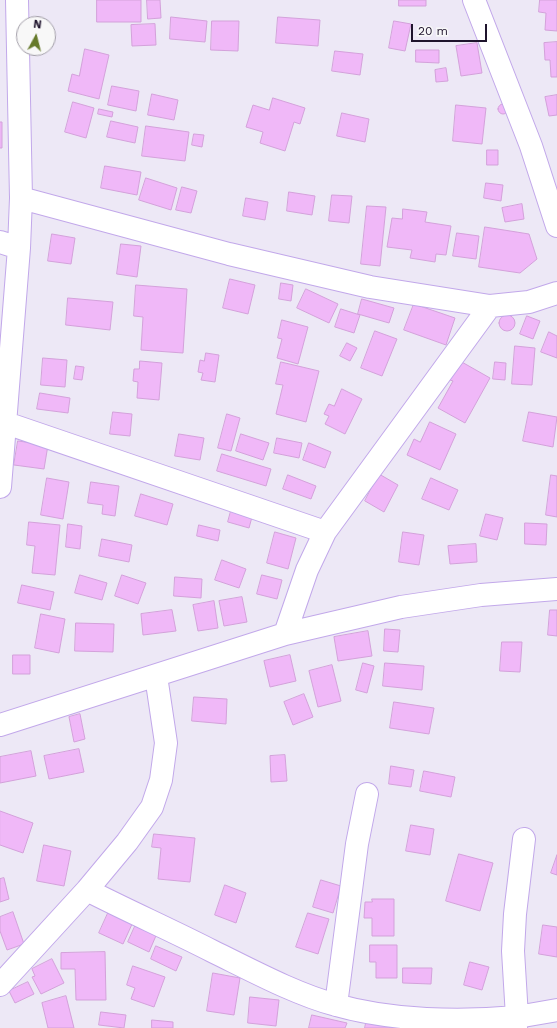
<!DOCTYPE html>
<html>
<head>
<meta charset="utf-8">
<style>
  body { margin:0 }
  #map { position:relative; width:557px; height:1028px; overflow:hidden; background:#ede8f6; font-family:"Work Sans",sans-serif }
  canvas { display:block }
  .north { position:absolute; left:16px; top:16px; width:40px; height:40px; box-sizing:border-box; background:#f8f8f8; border:1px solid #a19da7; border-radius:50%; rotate:7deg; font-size:11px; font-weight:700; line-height:16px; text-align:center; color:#1f142d }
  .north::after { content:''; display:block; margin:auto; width:14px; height:18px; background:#667a2b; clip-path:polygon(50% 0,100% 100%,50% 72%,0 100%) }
  .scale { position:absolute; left:411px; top:24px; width:76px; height:18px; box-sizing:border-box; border:2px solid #1f142d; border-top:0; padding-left:5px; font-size:12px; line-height:14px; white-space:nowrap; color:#1f142d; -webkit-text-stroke:3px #f8f8f8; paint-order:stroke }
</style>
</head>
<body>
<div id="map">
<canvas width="557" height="1028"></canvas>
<div class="north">N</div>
<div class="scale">20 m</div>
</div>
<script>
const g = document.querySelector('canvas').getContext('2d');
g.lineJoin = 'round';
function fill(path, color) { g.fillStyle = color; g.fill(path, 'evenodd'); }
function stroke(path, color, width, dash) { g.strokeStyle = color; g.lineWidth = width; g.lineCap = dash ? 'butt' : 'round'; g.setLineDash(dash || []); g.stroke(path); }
const building = new Path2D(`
  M97 0H141V22H97Z
  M147 0H160L161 18 148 19Z
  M399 0H426V6H399Z
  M540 0H557V31L545 30 546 13 539 12Z
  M171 17 207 21 205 42 170 39Z
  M278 17 320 20 318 46 276 43Z
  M212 21H239L238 51 211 50Z
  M394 21 411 24 405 51 389 48Z
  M155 24 156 45 132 46 131 25Z
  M557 42V77H551L550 60H545L544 43Z
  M477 43 482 73 461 76 456 46Z
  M85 49 109 55 99 99 68 91 72 74 79 76Z
  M416 50H439V63L416 62Z
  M335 51 363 54 360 75 332 71Z
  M446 68 448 81 436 82 435 70Z
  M112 86 139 91 136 111 108 105Z
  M152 94 178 100 174 120 148 115Z
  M557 95V115L549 116 545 97Z
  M273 98 305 108 300 124 294 122 285 151 260 143 263 132 246 127 253 105 269 110Z
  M73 102 94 108 86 138 65 132Z
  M498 109a5 5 0 1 1 10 0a5 5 0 1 1-10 0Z
  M456 105 486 108 482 144 453 141Z
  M99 109 113 112 112 117 98 114Z
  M342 113 369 119 365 142 337 136Z
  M111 121 138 127 135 143 107 137Z
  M0 122H2V148H0Z
  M146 126 189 132 185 161 142 156Z
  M194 134 204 135 202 147 192 145Z
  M487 150H498V165H487Z
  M105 166 141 172 137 195 101 188Z
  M146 178 177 188 171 210 139 200Z
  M486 183 503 185 501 201 484 198Z
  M182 187 197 191 191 213 176 210Z
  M289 192 315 196 312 215 287 211Z
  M332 195 352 196 349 223 329 221Z
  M246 198 268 202 265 220 243 216Z
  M522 204 524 219 505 222 502 208Z
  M367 206 386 207 380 266 361 264Z
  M403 209 427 212 425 222 451 226 446 255 436 254 435 262 410 258 412 250 387 247 392 218 402 219Z
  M485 227 529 234 537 259 520 273 479 267Z
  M457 233 479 236 476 259 453 256Z
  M52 234 75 238 71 264 48 261Z
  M121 244 141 246 137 277 117 274Z
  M230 279 255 285 248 314 223 308Z
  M281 283 293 285 291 301 279 299Z
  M136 285 187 289 183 353 141 350 143 317 134 316Z
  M306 289 338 304 329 323 297 308Z
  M68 298 113 302 110 330 66 325Z
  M362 299 394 308 389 323 358 314Z
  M414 304 455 318 446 345 404 330Z
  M341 309 360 315 354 333 335 327Z
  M499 323a8 8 0 1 1 16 0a8 8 0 1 1-16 0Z
  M527 316 540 321 533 339 520 334Z
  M282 320 308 327 298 364 277 358 282 339 278 338Z
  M375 331 397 339 382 376 361 368Z
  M549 332 557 336V358L541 352Z
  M347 343 357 348 350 361 340 356Z
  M515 346 535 348 532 385 512 384Z
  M206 353 219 355 215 382 201 380 203 373 198 372 200 360 204 361Z
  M43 358 67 360 65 387 41 385Z
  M140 361 162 363 159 400 137 398 138 382 133 381 134 369H139Z
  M460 361 490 378 465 423 438 408 453 381 450 380Z
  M281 362 319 371 306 422 276 414 283 385 276 384Z
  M495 362 506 363 505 380 493 379Z
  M76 366 84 367 82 380 74 379Z
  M342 389 362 399 345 434 325 424 329 416 324 414 329 404 334 406Z
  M40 393 70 398 68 413 37 409Z
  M113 412 132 414 130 436 110 434Z
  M529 412 557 417 553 447 523 441Z
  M227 414 240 418 231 451 218 448Z
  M430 422 456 434 440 470 407 455 414 439 420 442Z
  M179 434 204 438 200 460 175 456Z
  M241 434 269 443 263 460 236 451Z
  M277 438 302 443 299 458 274 453Z
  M18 441 48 445 44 469 14 465Z
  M309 443 331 452 325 468 303 460Z
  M222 454 271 469 266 486 217 471Z
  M379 474 398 485 384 512 365 501Z
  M288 475 316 486 311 499 283 489Z
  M551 475 557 476V517L546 515Z
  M47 478 69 482 63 519 41 515Z
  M431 478 458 490 449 510 422 499Z
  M91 482 119 486 115 516 102 514 103 505 88 503Z
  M141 494 173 504 167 525 135 516Z
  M231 511 252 517 249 528 228 522Z
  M486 514 503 518 497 540 480 536Z
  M29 522 60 525 55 575 32 573 35 546 27 545Z
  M525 523 547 524 546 545 525 544Z
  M68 524 82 526 80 549 66 547Z
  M199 525 220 530 218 541 197 536Z
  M275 532 296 538 288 569 267 563Z
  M403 532 424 535 419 565 399 562Z
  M102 539 132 545 129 562 99 556Z
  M476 544 477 562 450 564 448 546Z
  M222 560 246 569 239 588 215 580Z
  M80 575 107 583 102 600 75 593Z
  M122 575 146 583 138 604 115 596Z
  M262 575 282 580 277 599 257 594Z
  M175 577 202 579 201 598 174 596Z
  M22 585 54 592 50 610 18 603Z
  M242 597 247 622 224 626 219 601Z
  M214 601 218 628 198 631 193 605Z
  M172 610 176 631 143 635 141 614Z
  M550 610H557V636L548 635Z
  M41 614 65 619 59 653 35 648Z
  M76 623 114 624 113 652 75 651Z
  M385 629 400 630 398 652 384 651Z
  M368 631 372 656 338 661 334 637Z
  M502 642H522L520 672 500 671Z
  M13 655H30V674H13Z
  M290 655 296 681 270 687 264 661Z
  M363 663 374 666 367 693 356 690Z
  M385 663 424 666 422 690 383 686Z
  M332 665 341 701 318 707 309 671Z
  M304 694 313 717 293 725 284 702Z
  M194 697 227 699 226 724 192 721Z
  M394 702 434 708 429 734 390 728Z
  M80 714 85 739 74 742 69 717Z
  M79 749 84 772 49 779 44 756Z
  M31 751 36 776 0 783V757Z
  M285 755 287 781 271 782 270 756Z
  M391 766 414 770 411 787 389 784Z
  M424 771 455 777 451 797 420 791Z
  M0 811 33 823 23 853 0 845Z
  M411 825 434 829 430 855 406 851Z
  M154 834 195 838 190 882 158 879 161 848 152 847Z
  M44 845 71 851 64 886 37 881Z
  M459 854 493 863 480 911 446 901Z
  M557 855V875L551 873Z
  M4 878 9 899 0 902V879Z
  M321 880 341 886 333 913 313 907Z
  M225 885 246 893 236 923 215 915Z
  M372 899H394V936H372V918H364L365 902H372Z
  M109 911 133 922 123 944 99 933Z
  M13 912 24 944 7 950 0 931V917Z
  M308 913 329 919 318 954 296 947Z
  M137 922 158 931 149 952 128 942Z
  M543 925 557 927V957L539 954Z
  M370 945H397V978H376V962H370Z
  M156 946 182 957 176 971 151 959Z
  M105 952 106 1000H76L75 969H61V953Z
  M52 959 64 983 41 994 32 977 35 976 32 969Z
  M470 962 489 967 482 990 464 985Z
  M133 966 165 977 154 1007 131 999 135 988 127 985Z
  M403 968H432L431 984 403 983Z
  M213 973 240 978 234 1015 207 1011Z
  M28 982 34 994 15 1003 9 991Z
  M66 996 74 1028H48L42 1003Z
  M250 997 279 1000 276 1026 248 1023Z
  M101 1012 126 1015 124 1028 99 1025Z
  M312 1015 347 1023 345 1028H309Z
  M152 1020 173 1022V1028H152Z
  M366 1023 390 1026V1028H365Z`);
fill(building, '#f0b8f8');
stroke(building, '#d3a1da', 1);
const minor = new Path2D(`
  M474 0 531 146 557 226
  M21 198 229 254 370 287 490 306 529 302 557 293
  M0 242 19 248
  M0 421 325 532
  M0 487 19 248 21 198 17 0
  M285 634 307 570 325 532 490 306
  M0 725 285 634 401 607 481 595 557 589
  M87 890C128 911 171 930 212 951 251 970 295 994 336 1005 392 1021 460 1022 517 1017L513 951 515 914 524 839
  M0 985 87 890 127 842 152 807 161 780 166 743 156 676
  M336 1005 357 844 367 794
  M516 1028 517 1017 557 1010`);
stroke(minor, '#c2a8ea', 24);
stroke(minor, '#fff', 22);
</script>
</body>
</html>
